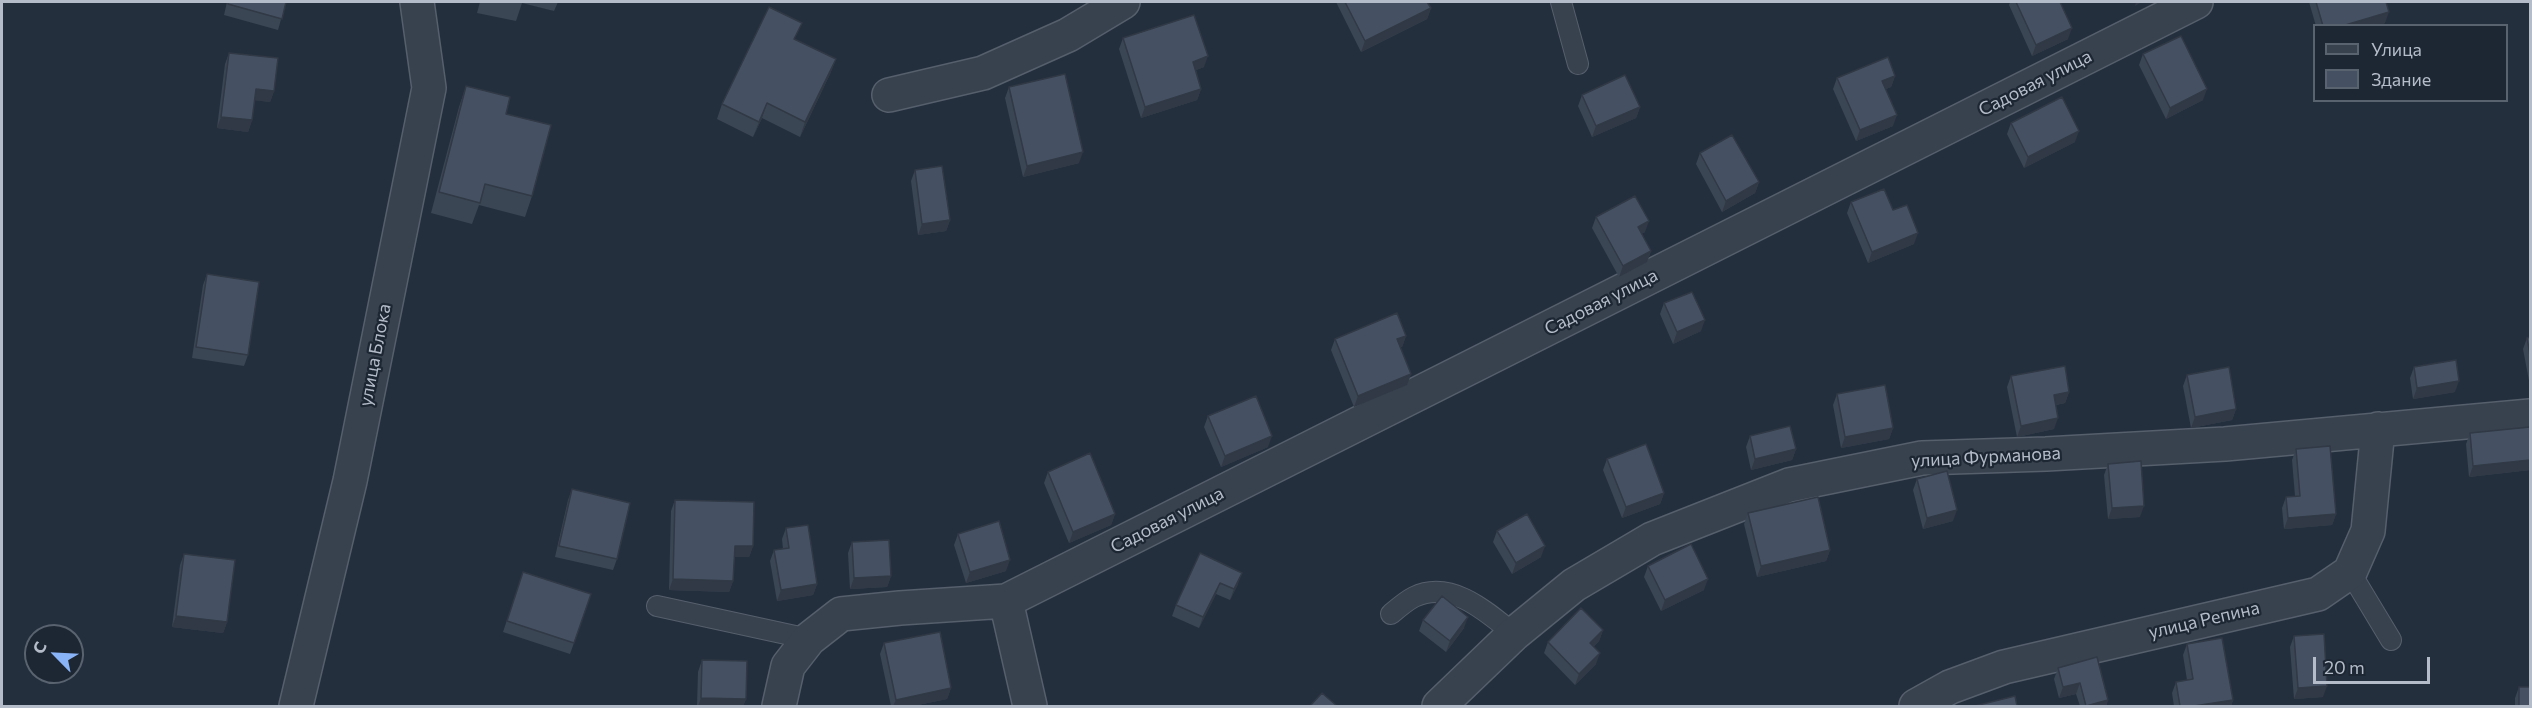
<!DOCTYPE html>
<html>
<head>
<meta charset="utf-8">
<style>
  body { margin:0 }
  #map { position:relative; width:2532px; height:708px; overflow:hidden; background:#242f3e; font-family:Commissioner,sans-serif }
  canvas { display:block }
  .frame { position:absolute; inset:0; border:3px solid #b4bcc9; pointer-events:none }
  .legend { position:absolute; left:2313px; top:24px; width:195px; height:78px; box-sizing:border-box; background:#1d2633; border:2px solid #59626f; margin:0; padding:8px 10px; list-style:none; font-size:18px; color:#b4bcc9 }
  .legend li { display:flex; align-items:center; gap:12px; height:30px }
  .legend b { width:30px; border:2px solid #59626f }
  .north { position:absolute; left:24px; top:624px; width:60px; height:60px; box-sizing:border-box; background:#1d2633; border:2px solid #59626f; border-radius:50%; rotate:294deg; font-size:16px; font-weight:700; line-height:24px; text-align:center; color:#b4bcc9 }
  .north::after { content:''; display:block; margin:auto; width:21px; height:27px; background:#8ab4f8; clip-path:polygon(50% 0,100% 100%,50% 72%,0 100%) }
  .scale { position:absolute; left:2313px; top:657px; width:117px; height:27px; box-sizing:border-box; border:3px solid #b4bcc9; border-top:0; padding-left:8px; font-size:18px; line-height:21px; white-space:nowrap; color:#b4bcc9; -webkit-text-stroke:4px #1d2633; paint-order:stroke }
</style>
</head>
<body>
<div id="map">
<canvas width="2532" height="708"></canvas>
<div class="frame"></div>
<ul class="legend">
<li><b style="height:8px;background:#38414e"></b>Улица</li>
<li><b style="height:16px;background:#455162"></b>Здание</li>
</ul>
<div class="north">С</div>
<div class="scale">20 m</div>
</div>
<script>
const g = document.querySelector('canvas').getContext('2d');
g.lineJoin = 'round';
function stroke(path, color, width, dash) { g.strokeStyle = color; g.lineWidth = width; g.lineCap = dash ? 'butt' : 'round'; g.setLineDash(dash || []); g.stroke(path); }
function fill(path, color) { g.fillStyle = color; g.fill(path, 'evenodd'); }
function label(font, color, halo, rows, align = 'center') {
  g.font = font + ' Commissioner,sans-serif'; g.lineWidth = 4.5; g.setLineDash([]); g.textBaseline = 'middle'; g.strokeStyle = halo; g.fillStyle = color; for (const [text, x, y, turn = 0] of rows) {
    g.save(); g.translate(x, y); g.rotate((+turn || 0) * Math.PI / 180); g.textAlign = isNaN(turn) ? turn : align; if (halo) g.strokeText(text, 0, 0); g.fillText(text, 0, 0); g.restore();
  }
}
const service = new Path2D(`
  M1561 2 1578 64
  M2350 572 2391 640
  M657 606 809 639
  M1391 614C1398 608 1406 601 1414 597 1451 579 1487 612 1514 634`);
const minor = new Path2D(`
  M889 95 983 73 1068 35 1123 2
  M1006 601 1030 706
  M296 706 350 481 429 88 417 2
  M779 706 788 666 809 639 841 614 900 608 1006 601 2196 2
  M1439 706 1514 634 1574 585 1652 539 1789 485 1922 458 2046 454 2225 444 2530 416
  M1916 706 1950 687 2004 667 2318 594 2350 572 2368 531 2378 429`);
stroke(service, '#565f6c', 22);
stroke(minor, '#565f6c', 36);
stroke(service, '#38414e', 20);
stroke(minor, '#38414e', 33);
fill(new Path2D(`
  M227 2H286L278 30 224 15Z
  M480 2H558L554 11 522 3 516 21 477 13Z
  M1336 2H1427L1431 8 1427 19 1361 52Z
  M2010 2H2060L2068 39 2032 56 2009 5Z
  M2309 2H2386L2385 23 2376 26H2316Z
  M1123 38 1204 67 1196 70 1201 89 1197 100 1141 118 1119 49Z
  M796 40 836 59 830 74 800 137 762 118 753 137 717 119 722 104Z
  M229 53 274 91 270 102 255 100 252 120 248 132 217 128 225 64Z
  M2143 54 2203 100 2166 119 2139 65Z
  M1895 76 1891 87 1886 89 1893 126 1856 141 1833 89 1837 78Z
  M466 86 506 114 532 196 525 217 479 205 472 224 431 213 459 107Z
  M1009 87 1079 163 1023 177 1005 98Z
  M1582 95 1640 107 1636 118 1592 137 1578 106Z
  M2011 123 2075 142 2024 168 2007 134Z
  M1700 153 1759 182 1755 193 1722 212 1696 164Z
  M915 170 950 220 946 231 918 235 911 181Z
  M1851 202 1893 210 1914 244 1868 263 1847 213Z
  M1596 217 1645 232 1641 234 1651 251 1647 262 1619 277 1592 228Z
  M207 274 248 355 244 366 192 358 203 285Z
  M1664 303 1701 331 1673 344 1660 314Z
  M1406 336 1402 347H1400L1411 374 1407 385 1354 407 1331 350 1335 339Z
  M2530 337V386L2523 349 2527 338Z
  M2414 367 2455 392 2413 399 2410 378Z
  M2187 375 2236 409 2232 420 2191 428 2183 386Z
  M2011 376 2069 392 2065 403 2056 405 2054 429 2017 437 2007 387Z
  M1837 394 1893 428 1889 439 1841 448 1833 405Z
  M1208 416 1268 447 1221 467 1204 427Z
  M2470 433 2530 470 2469 477 2466 444Z
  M1750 436 1796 449 1792 460 1751 470 1746 447Z
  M2296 449 2336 514 2332 525 2284 529 2282 508 2286 497 2295 496 2292 460Z
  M1607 459 1664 493 1660 504 1622 518 1603 470Z
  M2108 464 2140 517 2108 519 2104 475Z
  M1048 472 1115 514 1111 525 1069 543 1044 483Z
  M1917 479 1953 521 1923 529 1913 490Z
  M572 489 617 559 613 570 555 557 568 500Z
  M675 500 753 546 749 557H734L733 581 729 592 669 590 671 511Z
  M1748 513 1830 550 1826 561 1757 577 1744 524Z
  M786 528 817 584 813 595 777 601 770 561 774 550 783 549 782 539Z
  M1497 531 1541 557 1512 574 1493 542Z
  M958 534 1006 571 966 583 954 545Z
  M852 542 891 576 887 587 850 589 848 553Z
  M1200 553 1238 584 1230 600 1216 594 1199 628 1172 616 1176 605Z
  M184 554 227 622 223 633 172 627 180 565Z
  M1648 566 1704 590 1661 611 1644 577Z
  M523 572 574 643 570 654 503 632Z
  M1423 620 1464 628 1446 652 1419 631Z
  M1603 630 1599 641 1594 646 1596 664 1575 685 1544 653 1548 642Z
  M2294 636 2323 697 2294 699 2290 647Z
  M884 643 951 688 947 699 913 706H891L880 654Z
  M2187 644 2233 700 2231 706H2174L2172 693 2176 682 2187 680 2183 655Z
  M702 660 746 699 743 706H697L698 672Z
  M2058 668 2108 700 2106 706H2080L2076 694 2059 698 2054 679Z
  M2519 687 2530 706H2515V698Z`), '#3b4654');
fill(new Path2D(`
  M2136 2H2142L2135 6Z
  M1431 8 1427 19 1361 52 1365 41Z
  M2389 12 2385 23 2376 26H2342Z
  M2072 28 2068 39 2032 56 2036 45Z
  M1208 56 1204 67 1189 73 1193 62Z
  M836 59 830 74 800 137 805 122Z
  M1895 76 1891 87 1878 92 1882 81Z
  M256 89 274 91 270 102 252 100Z
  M1201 89 1197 100 1141 118 1145 107Z
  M2207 89 2203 100 2166 119 2170 108Z
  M767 103 762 118 753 137 759 122Z
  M1640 107 1636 118 1592 137 1596 126Z
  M1897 115 1893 126 1856 141 1860 130Z
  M221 117 252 120 248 132 217 128Z
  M2079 131 2075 142 2024 168 2028 157Z
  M1083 152 1079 163 1023 177 1027 166Z
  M1759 182 1755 193 1722 212 1726 201Z
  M950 220 946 231 918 235 922 224Z
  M1649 221 1645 232 1634 238 1638 227Z
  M1918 233 1914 244 1868 263 1872 252Z
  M1651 251 1647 262 1619 277 1623 266Z
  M1705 320 1701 331 1673 344 1677 332Z
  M1406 336 1402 347 1393 350 1397 339Z
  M1411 374 1407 385 1354 407 1358 396Z
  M2459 381 2455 392 2413 399 2417 388Z
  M2069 392 2065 403 2050 406 2054 395Z
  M2236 409 2232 420 2191 428 2195 417Z
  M2058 418 2054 429 2017 437 2021 426Z
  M1893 428 1889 439 1841 448 1845 437Z
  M1272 436 1268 447 1221 467 1225 456Z
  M1796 449 1792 460 1751 470 1755 459Z
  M2530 460V470L2469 477 2473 466Z
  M1664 493 1660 504 1622 518 1626 507Z
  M2144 506 2140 517 2108 519 2112 508Z
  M1957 510 1953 521 1923 529 1927 518Z
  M1115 514 1111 525 1069 543 1073 532Z
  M2336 514 2332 525 2284 529 2288 518Z
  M735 546H753L749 557H731Z
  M1545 546 1541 557 1512 574 1516 563Z
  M1830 550 1826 561 1757 577 1761 566Z
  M1010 560 1006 571 966 583 970 572Z
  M1242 573 1238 584 1230 600 1234 589Z
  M891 576 887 587 850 589 854 578Z
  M673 579 733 581 729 592 669 590Z
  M1708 579 1704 590 1661 611 1665 600Z
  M1220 583 1216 594 1199 628 1203 617Z
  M817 584 813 595 777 601 781 590Z
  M176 616 227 622 223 633 172 627Z
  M1468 617 1464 628 1446 652 1450 641Z
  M1603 630 1599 641 1586 654 1590 643Z
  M1600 653 1596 664 1575 685 1579 674Z
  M2080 683 2076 694 2059 698 2063 687Z
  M2327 686 2323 697 2294 699 2298 688Z
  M951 688 947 699 913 706H893L896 700Z
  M701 698 746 699 743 706H698Z
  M2108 700 2106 706H2086Z
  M2233 700 2231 706H2194Z`), '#303945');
const building = new Path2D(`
  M228 2H286L282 19 228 4Z
  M1345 2H1427L1431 8 1365 41Z
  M2016 2H2060L2072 28 2036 45Z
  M2316 2H2386L2389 12 2342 26H2323Z
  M769 7 802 23 794 39 836 59 805 122 767 103 759 122 722 104Z
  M1194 15 1208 56 1193 62 1201 89 1145 107 1123 38Z
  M2181 36 2207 89 2170 108 2143 54Z
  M229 53 278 58 274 91 256 89 252 120 221 117Z
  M1888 57 1895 76 1882 81 1897 115 1860 130 1837 78Z
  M1065 74 1083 152 1027 166 1009 87Z
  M1625 75 1640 107 1596 126 1582 95Z
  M466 86 510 97 506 114 551 125 532 196 485 184 480 203 439 192Z
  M2062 97 2079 131 2028 157 2011 123Z
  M1732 135 1759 182 1726 201 1700 153Z
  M942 166 950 220 922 224 915 170Z
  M1884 189 1893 210 1907 205 1918 233 1872 252 1851 202Z
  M1635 196 1649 221 1638 227 1651 251 1623 266 1596 217Z
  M207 274 259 282 248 355 196 347Z
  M1692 292 1705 320 1677 332 1664 303Z
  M1397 313 1406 336 1397 339 1411 374 1358 396 1335 339Z
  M2530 337V355L2527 338Z
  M2456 360 2459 381 2417 388 2414 367Z
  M2065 366 2069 392 2054 395 2058 418 2021 426 2011 376Z
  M2229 367 2236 409 2195 417 2187 375Z
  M1885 385 1893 428 1845 437 1837 394Z
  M1256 396 1272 436 1225 456 1208 416Z
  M1790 426 1796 449 1755 459 1750 436Z
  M2530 427V460L2473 466 2470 433Z
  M1646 444 1664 493 1626 507 1607 459Z
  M2330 446 2336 514 2288 518 2286 497 2300 496 2296 449Z
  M1090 453 1115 514 1073 532 1048 472Z
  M2141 461 2144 506 2112 508 2108 464Z
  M1947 471 1957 510 1927 518 1917 479Z
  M572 489 630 503 617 559 559 546Z
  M1818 497 1830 550 1761 566 1748 513Z
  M675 500 754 502 753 546H735L733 581 673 579Z
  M1527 514 1545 546 1516 563 1497 531Z
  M999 521 1010 560 970 572 958 534Z
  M808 525 817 584 781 590 774 550 789 548 786 528Z
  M889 540 891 576 854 578 852 542Z
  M1691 544 1708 579 1665 600 1648 566Z
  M1200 553 1242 573 1234 589 1220 583 1203 617 1176 605Z
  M184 554 235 560 227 622 176 616Z
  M523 572 591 594 574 643 507 621Z
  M1442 596 1468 617 1450 641 1423 620Z
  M1581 608 1603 630 1590 643 1600 653 1579 674 1548 642Z
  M940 632 951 688 896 700 884 643Z
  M2324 634 2327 686 2298 688 2294 636Z
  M2222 638 2233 700 2194 706H2180L2176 682 2193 679 2187 644Z
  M2097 657 2108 700 2086 706 2080 683 2063 687 2058 668Z
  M702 660 747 661 746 699 701 698Z
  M2519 687H2530V706H2519Z
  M1322 693 1337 706H1310Z
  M2015 696 2017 706H1975Z`);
fill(building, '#455162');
stroke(building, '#303945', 1.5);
label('18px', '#b4bcc9', '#1d2633', [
  ["Садовая улица",2035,83,-27],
  ["Садовая улица",1601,302,-27],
  ["улица Блока",375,355,-79],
  ["улица Фурманова",1986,457,-3],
  ["Садовая улица",1167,520,-27],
  ["улица Репина",2204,620,-13]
]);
</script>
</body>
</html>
